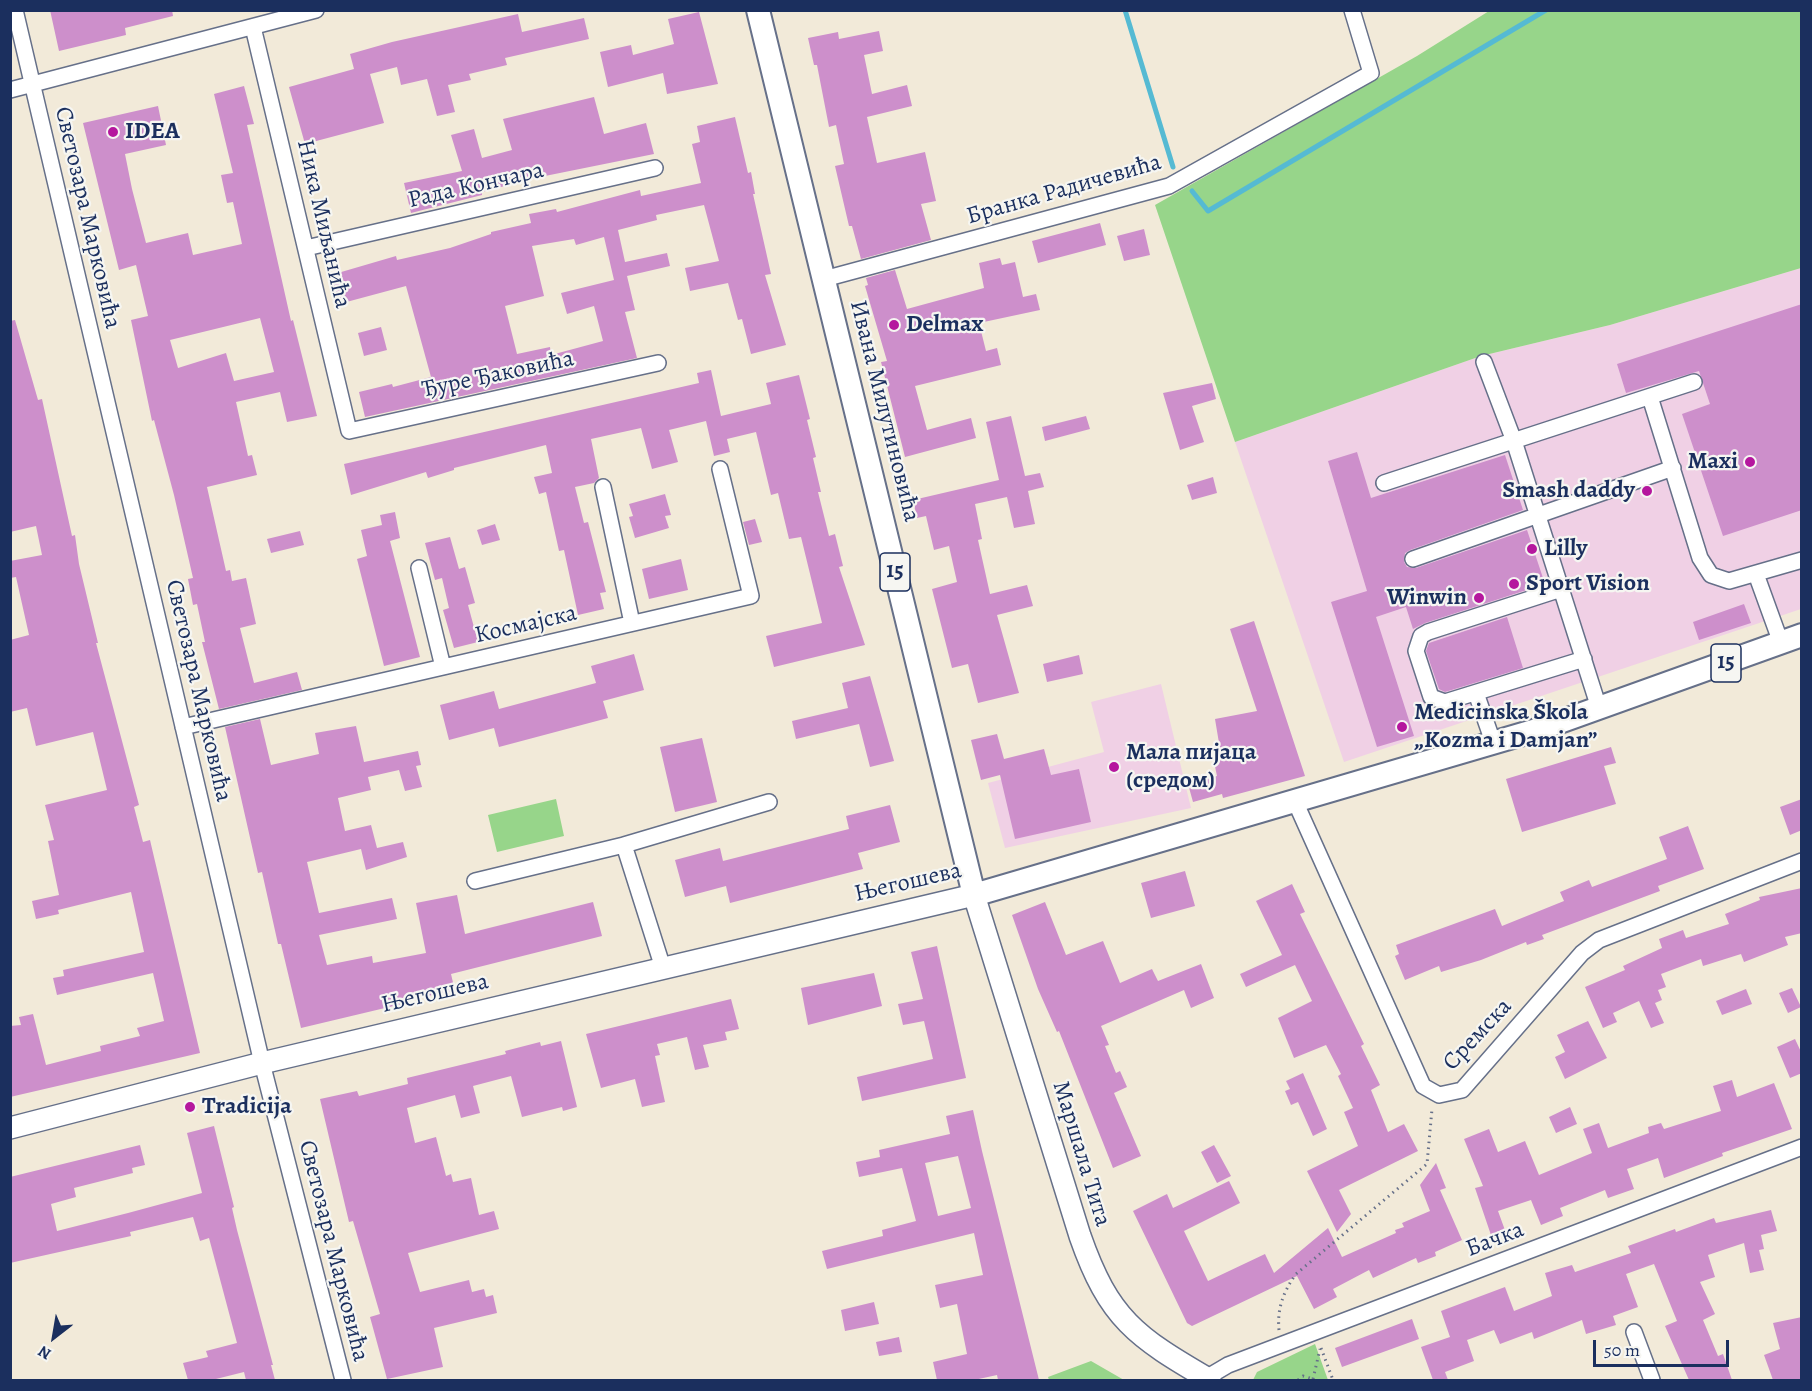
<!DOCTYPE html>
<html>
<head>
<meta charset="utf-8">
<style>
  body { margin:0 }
  #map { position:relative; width:1812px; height:1391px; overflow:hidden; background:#f2ead9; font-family:Alegreya,serif }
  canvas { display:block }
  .frame { position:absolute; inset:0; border:12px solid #1b2f5e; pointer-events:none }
  .north { position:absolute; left:24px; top:1307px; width:60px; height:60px; -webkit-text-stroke:4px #f6f6f2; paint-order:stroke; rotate:211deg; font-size:16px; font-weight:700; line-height:24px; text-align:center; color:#1b2f5e }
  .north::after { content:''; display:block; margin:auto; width:21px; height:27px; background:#1b2f5e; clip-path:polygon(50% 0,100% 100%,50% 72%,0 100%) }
  .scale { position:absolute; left:1593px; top:1340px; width:136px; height:27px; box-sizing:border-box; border:3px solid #1b2f5e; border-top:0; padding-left:8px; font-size:18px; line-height:21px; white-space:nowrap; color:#1b2f5e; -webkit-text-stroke:4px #f6f6f2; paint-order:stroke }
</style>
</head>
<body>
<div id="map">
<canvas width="1812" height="1391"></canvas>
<div class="frame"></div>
<div class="north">N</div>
<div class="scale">50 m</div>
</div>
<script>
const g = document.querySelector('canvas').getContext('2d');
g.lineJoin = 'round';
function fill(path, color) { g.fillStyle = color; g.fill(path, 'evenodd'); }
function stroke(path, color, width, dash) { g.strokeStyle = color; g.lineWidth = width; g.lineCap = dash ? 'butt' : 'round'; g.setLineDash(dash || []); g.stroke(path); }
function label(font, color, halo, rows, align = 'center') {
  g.font = font + ' Alegreya,serif'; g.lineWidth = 4.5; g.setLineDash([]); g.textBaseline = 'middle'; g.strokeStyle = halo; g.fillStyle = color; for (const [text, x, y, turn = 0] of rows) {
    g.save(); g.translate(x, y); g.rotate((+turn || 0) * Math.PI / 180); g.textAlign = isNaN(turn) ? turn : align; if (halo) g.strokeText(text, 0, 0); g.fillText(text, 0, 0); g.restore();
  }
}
fill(new Path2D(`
  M1801 268V609L1344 762 1235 442 1481 356 1610 325Z
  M1161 684 1191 808 1005 848 988 783 1104 752 1091 702Z`), '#f0d0e5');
fill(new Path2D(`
  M1489 11H1801V268L1610 325 1481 356 1235 442 1155 205 1417 56Z
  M556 799 564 836 497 852 488 815Z
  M1315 1344 1328 1380H1253L1257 1372Z
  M1091 1361 1124 1380H1049L1048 1377Z`), '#97d58a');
stroke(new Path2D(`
  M1125 10 1173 167
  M1192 191 1208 211 1546 10`), '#55bad3', 5);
fill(new Path2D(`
  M50 10H172L173 16 125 28 126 35 59 51Z
  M699 12 718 84 667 94 663 73 608 87 600 52 631 45 633 55 674 44 668 19Z
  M518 14 522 32 584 18 589 39 505 58 507 65 469 74 471 80 448 85 455 112 437 116 427 79 401 85 397 67 370 74 384 123 305 144 289 87 354 69 350 54 392 42Z
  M879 31 883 51 864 55 872 94 907 85 912 106 867 117 877 163 925 152 936 201 921 204 931 240 861 259 852 226H849L835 166 844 164 836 125 829 127 817 65H814L808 38 838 32 839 39Z
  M244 86 254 124 247 125 291 321 293 320 317 416 287 422 280 392 236 402 248 456 252 455 257 475 207 487 226 571 230 570 232 581 246 578 256 624 240 628 254 683 297 672 302 690 219 709 202 642H205L197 604 193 605 188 579 193 578 174 495 154 420 152 421 131 320 148 316 136 265 119 270 83 123 158 106 166 145 125 154 132 189 146 243 188 233 193 255 242 244 233 202 227 203 221 175 233 173 214 94ZM260 318 274 372 234 381 226 353 178 368 170 340Z
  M594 97 604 134 646 123 654 154 535 178 482 192V195L411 213 404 183 462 171 451 135 474 129 482 158 512 150 503 119Z
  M735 117 748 173 751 172 755 194H753L771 274 765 275 786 345 751 354 742 319 738 320 728 283 690 291 685 268 719 261 704 205 656 215 657 220 618 230 625 262 667 253 670 266 627 276 635 310 625 312 637 358 365 417 359 392 392 384 393 387 431 377 406 286 339 304 331 275 396 256 397 260 450 248 491 234V232L531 223 529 214 556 209 557 212 640 190 641 196 701 183 692 144 700 142 697 126ZM604 237 614 280 561 293 567 314 594 306 603 341 551 355 550 347 517 354 505 306 544 296 532 246 574 239 576 245Z
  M1100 223 1106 245 1038 263 1032 241Z
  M1144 229 1150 255 1124 261 1117 236Z
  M1000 258 1002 265 1015 262 1023 297 1036 294 1040 310 979 323 986 351 997 348 1001 365 915 386 927 430 971 418 976 438 905 457 881 362 887 361 865 286 868 285 866 278 895 270 907 309 984 288 979 263Z
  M1802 304V510L1723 536 1682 414 1710 404 1699 371 1626 393 1617 364Z
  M15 320 38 400 42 399 72 536 75 535 79 564 98 643H96L139 805 134 807 143 842 150 840 200 1053 10 1097V1026L21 1025 19 1017 33 1014 46 1065 101 1051 100 1046 140 1036 137 1028 164 1021 153 973 57 995 53 978 64 976 63 970 144 952 131 892 58 910 59 914 36 919 32 901 59 895 48 841 54 840 45 805 107 790 93 732 36 746 27 708 10 712V640L29 635 16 577 10 578V561L42 555 36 526 10 532V321Z
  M381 327 387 350 364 356 358 333Z
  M711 370 721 416 771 404 766 383 799 375 810 419 807 420 816 457 813 458 821 492H818L829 536 835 534 843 566 839 567 865 645 774 667 766 636 822 623 801 537 789 539 778 493 771 495 756 432 727 439 730 452 714 456 706 421 669 430 678 462 652 469 641 428 591 439 599 478 594 483 575 487 584 523 588 522 606 592 600 593 604 609 578 615 564 550 559 551 546 492 539 494 534 477 552 473 546 445 454 468V470L428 478 426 472 351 495 344 464 699 383 697 373Z
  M1212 383 1216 399 1192 406 1204 442 1180 450 1163 393Z
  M1011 416 1025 476 1040 473 1044 487 1028 491 1035 524 1014 528 1007 497 975 504 982 539 978 540 990 594 1027 585 1033 606 997 615 1019 693 978 703 968 664 952 668 932 589 957 582 949 546 934 550 926 516 917 518 913 500 999 480 986 422Z
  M1086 416 1090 429 1045 441 1042 427Z
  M1357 452 1371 498 1505 455 1523 510 1410 550 1405 553 1404 562 1407 567 1416 568 1527 530 1545 584 1425 623 1413 629 1406 607 1376 617 1414 736 1377 747 1331 602 1367 591 1328 461Z
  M1213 477 1217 493 1192 500 1187 485Z
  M665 494 671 515 665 516 669 528 635 538 629 517 633 516 629 504Z
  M395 512 400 538 390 541 420 657 384 666 357 559 367 556 361 530 382 525 380 515Z
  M755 519 762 542 749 545 743 522Z
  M495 524 500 540 482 545 477 530Z
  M300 531 304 545 271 553 267 539Z
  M450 537 459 569 465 567 475 603 468 605 478 642 454 648 443 610 449 608 442 578 435 580 425 543Z
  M681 559 688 590 649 599 642 569Z
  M1744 604 1751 623 1699 640 1693 622Z
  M1507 617 1523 668 1445 692 1439 689 1426 651 1429 643Z
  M1254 621 1305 776 1223 798 1222 794 1193 802 1188 784 1217 776 1213 757 1221 755 1215 719 1257 711 1230 629Z
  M634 654 644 690 603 701 608 718 499 747 494 728 449 740 440 705 494 691 499 709 596 683 591 666Z
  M1079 655 1083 674 1047 682 1043 664Z
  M870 676 894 761 870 767 859 724 796 739 792 721 848 708 842 683Z
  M260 719 271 765 319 754 315 733 356 726 364 762 418 751 421 765 416 766 422 787 405 791 399 770 368 777 371 790 338 798 345 831 371 825 377 848 403 842 407 857 366 870 361 849 307 862 319 913 392 898 397 919 319 935 327 965 372 956 373 963 426 953 416 903 457 895 465 934 593 902 602 936 451 974 455 991 405 1000 406 1003 301 1028 281 944H278L262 872 258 873 225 727Z
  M997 734 1004 759 1044 749 1051 775 1079 769 1091 822 1015 839 1000 775 981 780 971 740Z
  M702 738 717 802 675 812 660 747Z
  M1611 747 1616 763 1604 766 1616 804 1522 832 1506 779Z
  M1802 799V830L1790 835 1780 807Z
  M890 805 900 842 858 853 863 869 730 903 726 886 685 897 675 860 720 848 723 861 849 829 846 816Z
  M1688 826 1704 869 1658 886 1660 891 1542 935 1544 939 1527 945 1526 942 1481 960 1441 972 1439 966 1405 980 1395 956 1399 954 1396 945 1495 909 1502 926 1564 901 1560 892 1589 880 1592 887 1667 859 1659 837Z
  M1185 871 1195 906 1151 918 1141 883Z
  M1292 884 1305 912 1300 914 1364 1044 1361 1046 1380 1085 1371 1090 1388 1132 1404 1124 1418 1151 1339 1190 1351 1214 1337 1232 1307 1171 1358 1146 1344 1112 1353 1108 1338 1076 1341 1074 1326 1045 1294 1058 1278 1018 1312 1001 1295 965 1246 987 1240 974 1282 955 1256 901Z
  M1802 888V933L1785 937 1788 945 1744 962 1741 954 1703 966 1701 959 1661 974 1666 987 1658 990 1662 1000 1655 1003 1664 1023 1651 1028 1639 1001 1613 1013 1617 1022 1603 1028 1585 987 1625 970 1623 966 1662 948 1659 939 1683 930 1686 938 1729 924 1725 914 1760 900 1759 897Z
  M1045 902 1066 955 1103 941 1120 983 1152 969 1158 981 1201 964 1214 998 1191 1008 1184 990 1101 1026 1109 1045 1105 1046 1116 1073 1120 1071 1127 1087 1114 1093 1141 1156 1113 1168 1059 1031 1057 1032 1038 989 1012 915Z
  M937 946 966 1078 862 1101 857 1077 933 1059 924 1021 903 1025 898 1004 923 999 911 952Z
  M874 973 882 1006 808 1025 801 988Z
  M1792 988 1801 1007 1788 1013 1779 993Z
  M1746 989 1752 1004 1722 1015 1716 1001Z
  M731 999 739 1029 725 1032 727 1040 703 1045 709 1067 695 1070 687 1037 657 1044 660 1055 655 1056 665 1102 642 1107 635 1079 601 1088 586 1034Z
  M1588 1021 1607 1058 1565 1079 1555 1057 1565 1052 1557 1035Z
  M1795 1039 1802 1054V1073L1790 1078 1777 1047Z
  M561 1041 577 1107 563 1111 562 1107 522 1117 511 1076 473 1086 480 1113 461 1118 455 1095 407 1108 415 1143 436 1137 446 1176 451 1174 453 1182 471 1178 479 1215 494 1211 499 1229 408 1253 420 1292 469 1280 472 1292 484 1289 486 1297 493 1295 497 1313 434 1328 443 1367 387 1379 370 1317 380 1314 353 1221 349 1222 320 1099 357 1091 359 1096 408 1084 407 1078 506 1054 505 1051 540 1042 541 1046Z
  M1303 1073 1327 1129 1313 1136 1298 1102 1291 1105 1285 1091 1290 1089 1286 1081Z
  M1732 1080 1737 1097 1774 1083 1792 1129 1722 1153 1723 1156 1664 1178 1658 1158 1627 1169 1634 1189 1608 1198 1605 1190 1560 1208 1563 1216 1541 1225 1531 1200 1498 1211 1506 1233 1492 1238 1475 1188 1483 1186 1464 1139 1489 1129 1498 1152 1525 1141 1539 1175 1592 1153 1583 1129 1599 1123 1608 1148 1649 1133 1648 1127 1661 1123 1664 1129 1721 1111 1713 1086Z
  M1570 1107 1577 1124 1556 1133 1549 1117Z
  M973 1110 982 1151 1039 1380H998L997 1375 974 1380H937L933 1362 967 1354 957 1304 940 1308 935 1285 983 1275 974 1233 827 1269 822 1251 883 1236 882 1230 916 1221 902 1168 859 1177 856 1162 880 1157 879 1150 950 1134 946 1116ZM958 1156 971 1208 938 1216 925 1163Z
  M214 1126 234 1207 232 1208 237 1230 273 1365H271L275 1380H246L244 1372 212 1380H188L183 1363 208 1357 206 1351 237 1343 209 1238 200 1241 193 1217 130 1232 131 1236 10 1263V1177L140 1145 145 1165 132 1168 133 1173 74 1188 76 1197 51 1204 57 1231 128 1213 202 1193 187 1133Z
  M1214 1145 1231 1176 1217 1183 1201 1152Z
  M1436 1163 1446 1188 1440 1190 1462 1240 1435 1252 1436 1256 1418 1263 1416 1258 1373 1278 1369 1270 1333 1289 1337 1297 1314 1309 1297 1276 1192 1326 1187 1323 1133 1211 1167 1194 1173 1208 1229 1181 1240 1203 1184 1231 1208 1281 1265 1254 1274 1273 1328 1228 1342 1257 1396 1233 1395 1230 1404 1227 1402 1223 1430 1211 1420 1185Z
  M1771 1210 1777 1231 1761 1235 1764 1249 1759 1250 1764 1270 1750 1273 1744 1243 1708 1255 1715 1277 1700 1282 1715 1314 1703 1320 1718 1356 1723 1354 1732 1380H1689L1665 1326 1677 1321 1654 1264 1626 1274 1638 1307 1613 1316 1616 1325 1586 1334 1582 1320 1534 1339 1532 1332 1500 1344 1494 1330 1467 1340 1474 1361 1445 1372 1448 1380H1433L1421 1347 1450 1337 1441 1311 1505 1287 1514 1311 1552 1296 1545 1273 1572 1265 1575 1272 1631 1253 1628 1246 1675 1229 1676 1232 1714 1218 1716 1223Z
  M874 1302 879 1324 845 1331 841 1310Z
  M1802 1317V1380H1773L1764 1355 1780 1349 1773 1323Z
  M1412 1319 1419 1339 1342 1367 1335 1348Z
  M899 1337 902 1352 879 1356 876 1342Z`), '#cd8fcb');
const street = new Path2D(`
  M15 10 262 1063 343 1380
  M253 27 349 431 658 363
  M10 90 316 10
  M306 248 655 168
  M824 279 1169 186 1371 73 1352 10
  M1484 362 1514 441 1599 708
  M1650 397 1700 558 1711 575 1729 581 1802 560
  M1384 483 1694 382
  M603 487 632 623
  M1413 559 1673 468
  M419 568 443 667
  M1756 574 1781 643
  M1561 589 1428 632 1421 636 1416 651 1431 697 1445 702 1584 659
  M1476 693 1493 742
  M183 727 751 596 720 469
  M1294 799 1423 1086 1439 1095 1462 1090 1582 953 1599 940 1802 861
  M624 845 769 802
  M475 881 624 845 663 968
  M1634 1332 1652 1380
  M1206 1378 1228 1365 1802 1147`);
const secondary = new Path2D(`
  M10 1128 262 1063 974 895 1080 1236C1109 1319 1136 1337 1210 1380`);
const primary = new Path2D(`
  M758 10 974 895 1540 729 1802 635`);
stroke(street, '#667089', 18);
stroke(secondary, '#667089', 24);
stroke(primary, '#667089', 26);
stroke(new Path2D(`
  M1279 1330C1277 1309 1283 1292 1296 1274L1427 1164 1432 1109
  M1321 1348 1333 1380
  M1313 1379 1320 1349
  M1298 1380 1303 1376 1313 1379`), '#667089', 3, [1.5, 4.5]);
stroke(street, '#fff', 15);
stroke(secondary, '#fff', 21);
stroke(primary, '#fff', 22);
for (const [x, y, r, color] of [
  [113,132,6,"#b5179e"],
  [894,325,6,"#b5179e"],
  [1750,462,6,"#b5179e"],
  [1647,491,6,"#b5179e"],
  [1532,549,6,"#b5179e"],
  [1514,584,6,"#b5179e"],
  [1479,598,6,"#b5179e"],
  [1402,727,6,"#b5179e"],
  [1114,767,6,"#b5179e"],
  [190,1107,6,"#b5179e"]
]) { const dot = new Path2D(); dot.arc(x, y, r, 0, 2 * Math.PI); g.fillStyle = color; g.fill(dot); stroke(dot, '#f6f6f2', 2); }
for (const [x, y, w] of [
  [895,572,30],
  [1726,663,30]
]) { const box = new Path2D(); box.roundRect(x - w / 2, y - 19, w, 38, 4.5); g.fillStyle = '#f6f6f2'; g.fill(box); stroke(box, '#1b2f5e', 1.5); }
label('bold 22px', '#1b2f5e', null, [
  ["15",895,572],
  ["15",1726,663]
]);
label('bold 24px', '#1b2f5e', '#f6f6f2', [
  ["IDEA",125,132],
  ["Delmax",906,325],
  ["Maxi",1738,462,"right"],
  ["Smash daddy",1635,491,"right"],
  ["Lilly",1544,549],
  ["Sport Vision",1526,584],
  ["Winwin",1467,598,"right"],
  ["Medicinska Škola",1414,713],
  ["„Kozma i Damjan”",1414,741],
  ["Мала пијаца",1126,753],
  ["(средом)",1126,781],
  ["Tradicija",202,1107]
], 'left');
label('24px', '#1b2f5e', '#f6f6f2', [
  ["Рада Кончара",476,186,-13],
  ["Бранка Радичевића",1064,190,-16],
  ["Светозара Марковића",87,218,77],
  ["Ника Миљанића",323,224,77],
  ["Ђуре Ђаковића",498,375,-12],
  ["Ивана Милутиновића",884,411,76],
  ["Космајска",526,625,-13],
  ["Светозара Марковића",198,691,77],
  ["Његошева",908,883,-13],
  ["Његошева",435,994,-13],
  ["Сремска",1478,1035,-47],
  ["Маршала Тита",1081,1154,73],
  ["Бачка",1495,1240,-21],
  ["Светозара Марковића",333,1251,76]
]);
</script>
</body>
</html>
